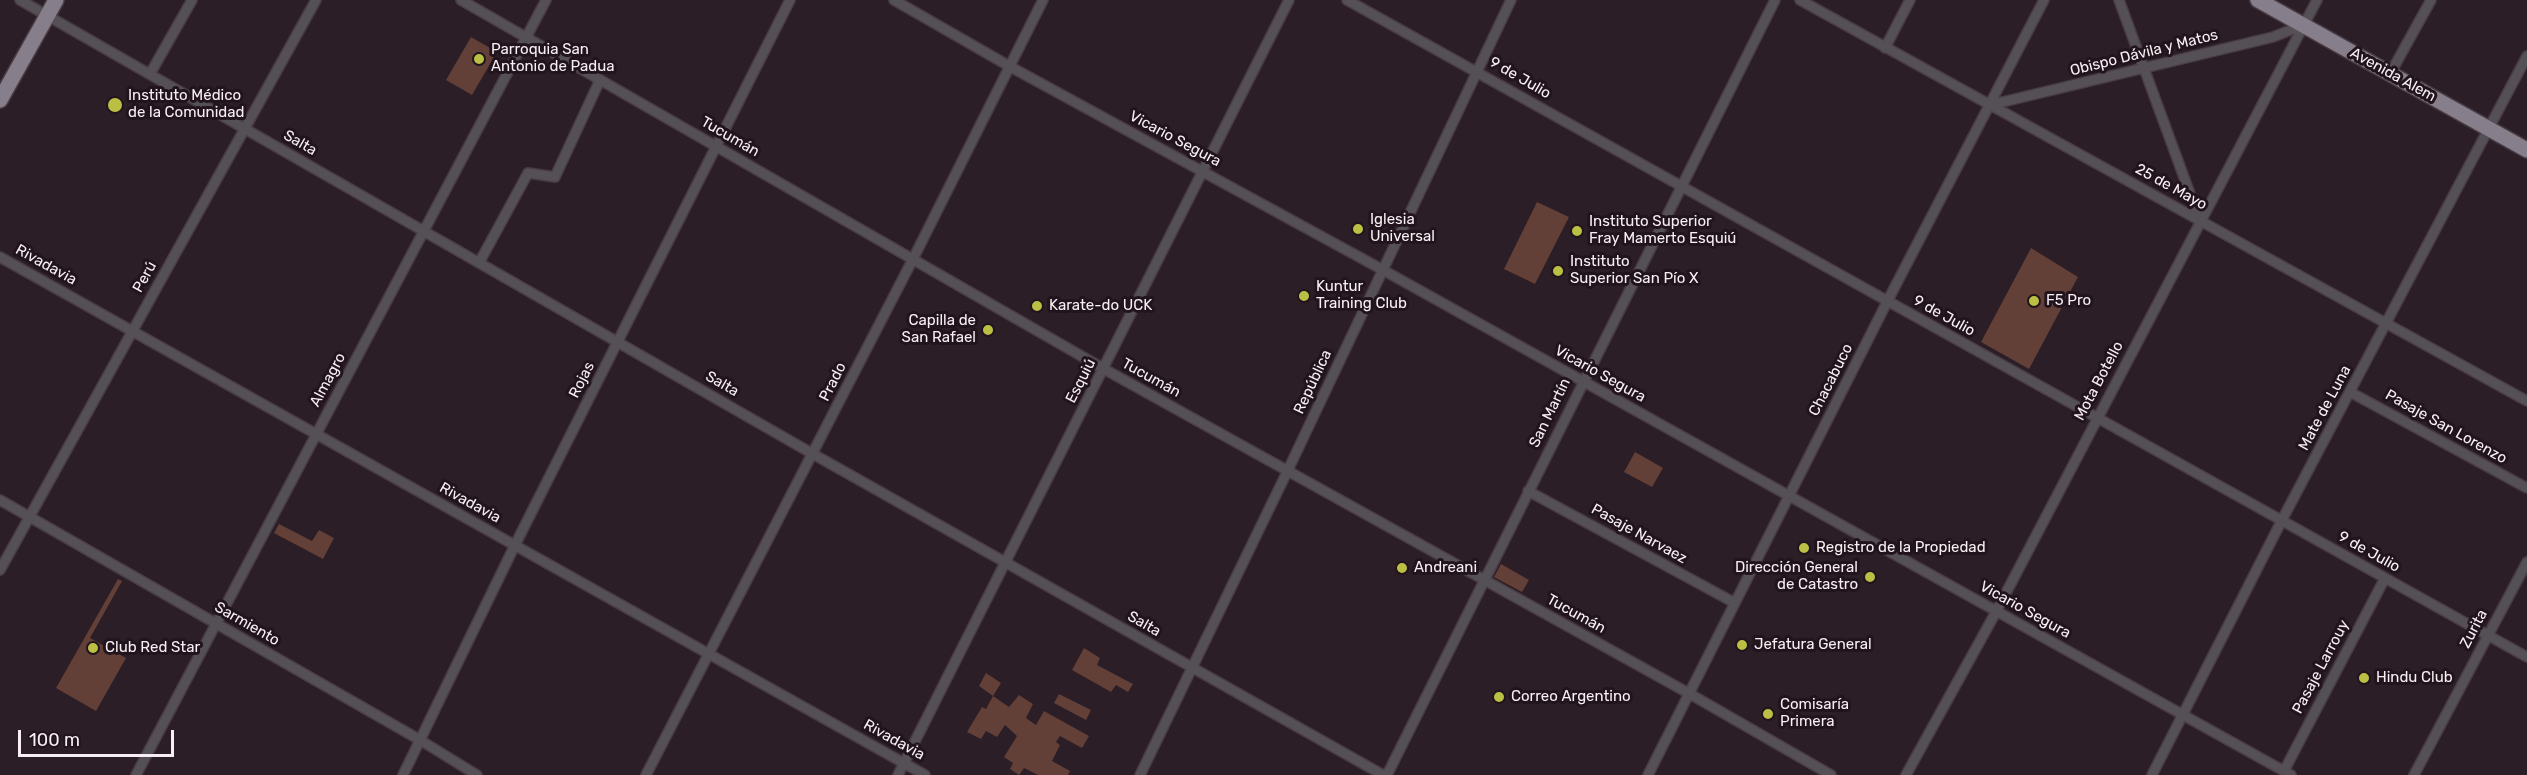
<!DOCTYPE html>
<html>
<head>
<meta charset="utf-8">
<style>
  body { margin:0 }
  #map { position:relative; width:2527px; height:775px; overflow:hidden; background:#2b1e26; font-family:Rubik,sans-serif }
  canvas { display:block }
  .scale { position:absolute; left:18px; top:730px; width:156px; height:27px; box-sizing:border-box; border:3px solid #f8eff4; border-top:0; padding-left:8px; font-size:18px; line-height:21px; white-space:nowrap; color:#f8eff4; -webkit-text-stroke:4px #21141c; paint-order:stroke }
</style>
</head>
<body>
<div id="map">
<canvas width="2527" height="775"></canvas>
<div class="scale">100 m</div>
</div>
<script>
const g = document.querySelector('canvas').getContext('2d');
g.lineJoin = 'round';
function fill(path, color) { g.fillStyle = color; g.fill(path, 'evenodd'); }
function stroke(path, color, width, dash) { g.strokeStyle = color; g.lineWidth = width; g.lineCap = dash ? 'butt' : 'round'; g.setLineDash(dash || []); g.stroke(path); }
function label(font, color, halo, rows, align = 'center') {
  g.font = font + ' Rubik,sans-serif'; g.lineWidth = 6; g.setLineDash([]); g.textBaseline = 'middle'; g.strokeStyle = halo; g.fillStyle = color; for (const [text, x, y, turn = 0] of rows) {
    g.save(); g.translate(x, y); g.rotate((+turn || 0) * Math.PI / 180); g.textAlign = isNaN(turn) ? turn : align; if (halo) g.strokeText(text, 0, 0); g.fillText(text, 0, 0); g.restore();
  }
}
fill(new Path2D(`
  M471 37 497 52 472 95 446 80Z
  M1537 202 1569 217 1535 284 1504 269Z
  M2031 248 2078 277 2029 369 1981 342Z
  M1635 452 1663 468 1652 487 1624 472Z
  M279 524 312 541 319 530 334 538 323 559 274 533Z
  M1501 564 1529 580 1522 592 1494 577Z
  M118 579 122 581 90 638 126 658 96 711 56 688Z
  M1084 648 1100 658 1097 665 1133 684 1128 692 1116 685 1111 692 1072 670Z
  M986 673 1001 683 993 696 1009 707 1019 695 1033 704 1026 718 1036 725 1044 711 1089 736 1082 748 1060 736 1056 742 1060 745 1052 761 1070 771 1068 775H1038L1024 768 1019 775 1010 769 1013 763 1004 757 1017 736 1005 725 997 737 986 731 981 739 967 732 982 707 986 709 993 696 979 686Z
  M1059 694 1091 710 1086 720 1054 703Z`), '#623f37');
const minor = new Path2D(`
  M20 0 813 454 1383 775
  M461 0 1104 369 1690 694 1831 775
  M894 0 1009 66 1383 270 2291 775
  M1347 0 2527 657
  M1800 0 2527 401
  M2119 0 2200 221
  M1885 48 1910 0
  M150 74 192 0
  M2390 74 2431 0
  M1990 105 2273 37 2303 25
  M0 257 925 775
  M479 263 528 173 555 177 600 80
  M2350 392 2527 488
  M1528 491 1735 603
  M0 500 420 740 477 775
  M0 570 316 0
  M2284 771 2385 578
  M136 775 546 0
  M403 775 515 545 790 0
  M646 775 913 259 1043 0
  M898 775 1289 0
  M1140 775 1288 470 1511 0
  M1387 775 1775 0
  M1648 775 1887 302 2044 0
  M1906 775 1996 612 2317 0
  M2152 775 2282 520 2527 56
  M2414 775 2527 562`);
const primary = new Path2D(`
  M2258 0 2527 150
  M0 100 56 0`);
stroke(minor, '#483b43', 12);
stroke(primary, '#483b43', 18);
stroke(minor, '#555056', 9);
stroke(primary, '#867e8a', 15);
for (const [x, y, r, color] of [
  [479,59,6,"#bbc045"],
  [115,105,8,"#bbc045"],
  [1358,229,6,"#bbc045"],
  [1577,231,6,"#bbc045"],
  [1558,271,6,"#bbc045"],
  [1304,296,6,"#bbc045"],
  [2034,301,6,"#bbc045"],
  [1037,306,6,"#bbc045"],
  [988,330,6,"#bbc045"],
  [1804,548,6,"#bbc045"],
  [1402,568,6,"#bbc045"],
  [1870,577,6,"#bbc045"],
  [1742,645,6,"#bbc045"],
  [93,648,6,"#bbc045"],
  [2364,678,6,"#bbc045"],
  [1499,697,6,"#bbc045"],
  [1768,714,6,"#bbc045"]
]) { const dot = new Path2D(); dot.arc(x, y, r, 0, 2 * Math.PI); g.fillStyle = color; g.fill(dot); stroke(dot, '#21141c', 2); }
label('15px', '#f8eff4', '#21141c', [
  ["Parroquia San",491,50],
  ["Antonio de Padua",491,67],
  ["Instituto Médico",128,96],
  ["de la Comunidad",128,113],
  ["Iglesia",1370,220],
  ["Universal",1370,237],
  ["Instituto Superior",1589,222],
  ["Fray Mamerto Esquiú",1589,239],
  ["Instituto",1570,262],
  ["Superior San Pío X",1570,279],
  ["Kuntur",1316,287],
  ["Training Club",1316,304],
  ["F5 Pro",2046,301],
  ["Karate-do UCK",1049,306],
  ["Capilla de",976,321,"right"],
  ["San Rafael",976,338,"right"],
  ["Registro de la Propiedad",1816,548],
  ["Andreani",1414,568],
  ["Dirección General",1858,568,"right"],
  ["de Catastro",1858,585,"right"],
  ["Jefatura General",1754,645],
  ["Club Red Star",105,648],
  ["Hindu Club",2376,678],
  ["Correo Argentino",1511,697],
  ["Comisaría",1780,705],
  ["Primera",1780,722]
], 'left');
label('15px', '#f8eff4', '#21141c', [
  ["Obispo Dávila y Matos",2144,53,-14],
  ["Avenida Alem",2393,75,29],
  ["9 de Julio",1520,78,30],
  ["Tucumán",730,137,30],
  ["Vicario Segura",1175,139,28],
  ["Salta",300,143,30],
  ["25 de Mayo",2171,187,29],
  ["Rivadavia",46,265,29],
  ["Perú",145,277,-61],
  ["9 de Julio",1944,316,29],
  ["Vicario Segura",1600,374,29],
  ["Tucumán",1151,378,29],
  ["Almagro",328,380,-62],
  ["Rojas",582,380,-63],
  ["Chacabuco",1831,380,-63],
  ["Esquiú",1081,381,-63],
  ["Mota Botello",2099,381,-62],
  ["Prado",833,382,-63],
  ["República",1313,382,-65],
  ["Salta",722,384,30],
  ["Mate de Luna",2325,408,-62],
  ["San Martín",1550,413,-64],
  ["Pasaje San Lorenzo",2446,427,29],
  ["Rivadavia",470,503,29],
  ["Pasaje Narvaez",1639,534,29],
  ["9 de Julio",2369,552,29],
  ["Vicario Segura",2025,610,29],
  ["Tucumán",1576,614,29],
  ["Sarmiento",247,624,30],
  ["Salta",1144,624,30],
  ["Zurita",2474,629,-62],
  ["Pasaje Larrouy",2321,667,-62],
  ["Rivadavia",894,740,29]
]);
</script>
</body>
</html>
